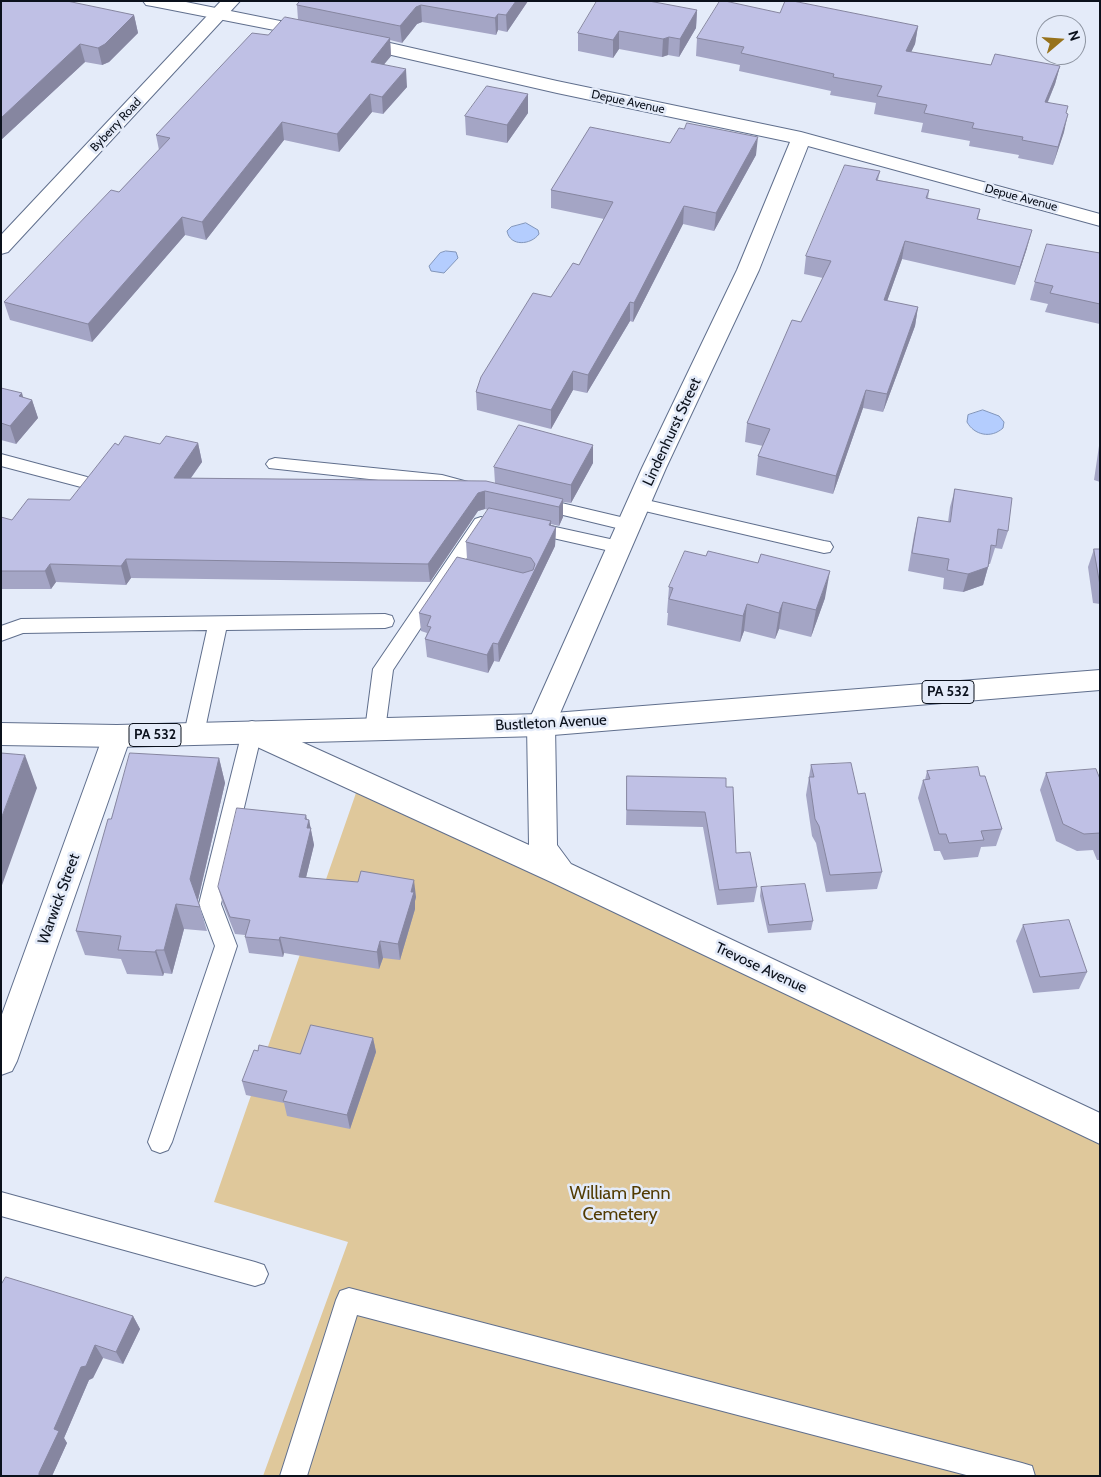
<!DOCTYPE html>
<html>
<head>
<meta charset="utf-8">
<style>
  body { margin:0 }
  #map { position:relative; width:1101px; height:1477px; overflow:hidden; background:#e4ebf9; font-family:Cabin,sans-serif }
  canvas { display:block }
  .frame { position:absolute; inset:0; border:2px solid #0b111c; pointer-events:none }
  .north { position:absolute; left:1036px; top:15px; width:50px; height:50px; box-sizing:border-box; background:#e4ebf9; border:1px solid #8d94a1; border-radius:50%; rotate:72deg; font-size:14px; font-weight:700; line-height:20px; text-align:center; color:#0b111c }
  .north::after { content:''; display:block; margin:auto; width:18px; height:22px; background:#97721b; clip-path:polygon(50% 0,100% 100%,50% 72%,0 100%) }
</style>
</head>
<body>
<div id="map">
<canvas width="1101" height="1477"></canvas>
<div class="frame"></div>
<div class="north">N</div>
</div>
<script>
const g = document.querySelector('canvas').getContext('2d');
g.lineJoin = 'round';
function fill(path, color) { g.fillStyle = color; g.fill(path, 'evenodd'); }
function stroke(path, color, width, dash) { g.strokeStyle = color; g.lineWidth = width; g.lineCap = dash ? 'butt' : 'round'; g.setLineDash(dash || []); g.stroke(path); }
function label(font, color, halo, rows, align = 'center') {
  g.font = font + ' Cabin,sans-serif'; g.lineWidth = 5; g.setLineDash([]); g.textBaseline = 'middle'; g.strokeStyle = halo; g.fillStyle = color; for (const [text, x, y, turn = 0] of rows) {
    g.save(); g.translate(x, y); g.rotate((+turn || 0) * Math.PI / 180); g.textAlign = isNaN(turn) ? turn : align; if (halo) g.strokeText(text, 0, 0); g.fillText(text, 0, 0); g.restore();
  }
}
fill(new Path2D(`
  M356 793 798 985 1100 1139V1476H263L348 1242 214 1202Z`), '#dfc89b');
const water = new Path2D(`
  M526 223 538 230 539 234C531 245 510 247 507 231L511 227Z
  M446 251 456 252 458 258 444 273 431 271 429 266 440 253Z
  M983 410 999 416 1004 422 1003 428C991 439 974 435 967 422L968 415Z`);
fill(water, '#b4cdfe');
stroke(water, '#8195ba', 1);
const lane = new Path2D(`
  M1 454 87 477 90 481 87 485 81 487 1 466Z
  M275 458 442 475 468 482 471 486 468 490 462 492 442 487 269 468 266 464 269 460Z
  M536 497 629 519 635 521 638 525 635 529 629 531 530 507 527 503 530 499Z
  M638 498 824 541 830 542 833 547 830 552 824 553 632 508 629 504 632 500Z
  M481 517 487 519 490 523 393 670 385 730 382 735 375 738 368 735 365 730 373 669 475 519Z
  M528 521 619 541 625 542 628 547 625 552 619 553 522 531 519 527 522 523Z
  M385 614 392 616 394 621 392 626 385 628 226 630 204 734 201 739 194 742 187 739 184 734 207 630 23 633 1 641V626L21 619Z
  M252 724 259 727 262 732 221 904 237 946 172 1142 168 1150 160 1153 152 1150 148 1142 215 946 199 904 242 732 245 727Z
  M1 1192 255 1262 264 1265 268 1274 264 1283 255 1286 1 1216Z
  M349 1288 1022 1463 1032 1466 1035 1476H970L357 1315 307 1476H280L336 1300 340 1291Z`);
const street = new Path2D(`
  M143 1H181L315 28 321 29 324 33 321 37 315 38 152 6 146 5Z
  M355 35 557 81 801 132 1100 214V226L808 146 759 270 666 468 555 725 551 732 541 736 531 732 527 725 642 468 737 270 790 142 557 93 348 45 346 41 348 37Z
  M117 725 127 728 131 736 17 1061 12 1071 1 1075V1017L103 736 107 728Z`);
const secondary = new Path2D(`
  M541 714 551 718 555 725 557 845 571 864 1100 1113V1144L551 882 242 740 238 732 242 724 252 721 262 724 529 845 527 725 531 718Z`);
const primary = new Path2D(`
  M221 1H240L8 252 1 254V235Z
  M1100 670V690L541 736 117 747 1 745V723L117 725 541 714Z`);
stroke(lane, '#606f8d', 2);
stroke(street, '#606f8d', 2);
stroke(secondary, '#606f8d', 2);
stroke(primary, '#606f8d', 2);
fill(lane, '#fff');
fill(street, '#fff');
fill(secondary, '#fff');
fill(primary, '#fff');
fill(new Path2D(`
  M1 1 134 15 138 33 109 62 102 65 85 62 1 140Z
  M300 1H528L507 32 498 30 496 35 422 22 417 24 402 43 390 40 391 56 384 64 407 87 383 114 372 112 339 152 284 140 206 240 185 235 92 342 10 320 4 302 119 192 159 150 156 135 268 35 298 20 297 5Z
  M697 10 696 28 679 57 668 55 662 57 619 49 613 58 578 51V33Z
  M780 13 918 26 915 44 911 52 991 65 1060 66 1055 84 1048 102 1066 113 1064 132 1053 165 1018 158 1019 155 969 146 970 141 921 132 923 123 874 114 876 103 830 95 831 91 739 71 740 65 696 56 697 38Z
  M528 94V113L507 143 466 135 465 116Z
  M670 143 756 155 714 231 683 224 633 322 630 321 587 393 573 390 551 429 477 410 476 392 551 297 579 265 604 219 551 208V190Z
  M880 171 878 180 929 190 928 199 980 209 978 219 1027 248 1015 285 902 259 887 301 918 307 915 326 883 412 863 408 833 494 756 475 758 456 763 446 745 442 747 423 801 322 823 278 804 274 806 256Z
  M1100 253V324L1045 312 1048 304 1030 300 1035 282Z
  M1 388 23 398 32 400 38 418 16 444 1 440Z
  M1100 439V482L1094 480Z
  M198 443 202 462 191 478 495 483 494 467 593 463 571 503 563 502V517L559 526 551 524V526L556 527 555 546 499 662 494 661 488 673 427 657 425 639 427 633 421 631 419 613 467 559 466 542 488 510 485 509 478 511 430 582 131 578 126 585 56 582 51 589H1V517L12 520 70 500 118 445 160 444Z
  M955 489 1008 531 1002 549 995 548 990 564H989L983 585 963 592 943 589 944 578 908 571 914 535 918 517 948 522 950 507Z
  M1100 544V604L1093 603 1088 567 1094 549H1099Z
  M706 556 825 598 811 637 779 629 775 639 744 631 740 642 667 625 668 613H667L669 587Z
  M219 758 225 783 198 900 207 931 184 929 172 974 164 973 163 976 127 974 121 959 85 955 76 931 111 819Z
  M811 765 858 794 882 872 877 889 826 892 816 843 812 836 806 795Z
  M927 771 980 776 1002 829 996 846 981 847 978 857 944 860 940 851H934L918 798 923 780H925Z
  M1046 773 1100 779V860H1097L1093 850 1077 851 1056 841 1040 790Z
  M627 776 726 787 736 853 757 887 754 902 717 905 703 827 626 825Z
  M309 820 314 845 306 877 416 897 415 901V909L400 960 383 958 379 969 284 953 283 957 249 953 245 937V935L235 934 223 904 218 887Z
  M761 887 813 921 811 930 768 933 760 896Z
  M1023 925 1087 972 1079 989 1033 993 1016 941Z
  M373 1038 376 1052 350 1129 287 1116 284 1103 246 1095 242 1081 300 1054Z
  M1 1285 133 1316 140 1329 123 1364 103 1358 93 1378 89 1380 64 1438 67 1443 52 1476H1Z`), '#a4a5c5');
fill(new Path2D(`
  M516 1H528L507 32 506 15Z
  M421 5 422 22 417 24 402 43 400 26 416 7Z
  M697 10 696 28 679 57 680 39Z
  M498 14V30L496 35 495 18Z
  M134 15 138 33 109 62 102 65 98 48Z
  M918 26 915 44 903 69 906 51Z
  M619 31V49L613 58V40Z
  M669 37 668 55 662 57 663 39Z
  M390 38 391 56 372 79 371 62Z
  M80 44 85 62 1 140V118Z
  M1060 66 1055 84 1040 120 1045 102Z
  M406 69 407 87 383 114 382 97Z
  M370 94 372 112 339 152 337 134Z
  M528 94V113L507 143V125Z
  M1068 114 1064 132 1053 165 1058 147Z
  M282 122 284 140 206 240 202 222Z
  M758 137 756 155 714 231 716 213Z
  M684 206 683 224 633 322 634 303Z
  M182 217 185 235 92 342 88 324Z
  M1032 230 1027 248 1015 285 1020 267Z
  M905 241 902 259 881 318 884 300Z
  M630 302V321L587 393 588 375Z
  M918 307 915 326 883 412 887 394Z
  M573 371V390L551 429V410Z
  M866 390 863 408 833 494 836 476Z
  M22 393 26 407 32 400 38 418 16 444 10 426 19 396Z
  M198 443 202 462 178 496 174 478Z
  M593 445V463L571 503V485Z
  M485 491V509L478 511 430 582 428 564 478 493Z
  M563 499V517L559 526V507Z
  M551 521V536L556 527 555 546 499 662 498 644 533 574 549 525Z
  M126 559 131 578 126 585 121 566Z
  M50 564 56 582 51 589 45 571Z
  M988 567 983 585 963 592 968 574Z
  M830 571 825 598 811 637 816 610Z
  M783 602 779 629 775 639 779 613Z
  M747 604 744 631 740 642 743 616Z
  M493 643 494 661 488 673 487 655Z
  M25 755 37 788 1 888V819Z
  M219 758 225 783 197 904 190 879Z
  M306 815 308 824 309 820 314 845 302 894 299 877Z
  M414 880 416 897 415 901V909L400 960 398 944Z
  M176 904 184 929 172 974 164 950Z
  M280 937 284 953 283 957 279 940Z
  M380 941 383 958 379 969 377 952Z
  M156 950 164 973 163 976 155 952Z
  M373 1038 376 1052 350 1129 347 1115Z
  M133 1316 140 1329 123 1364 116 1352Z
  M95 1345 103 1358 93 1378 89 1380 64 1438 67 1443 52 1476H39V1473L54 1429 81 1367Z`), '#8686a0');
const building = new Path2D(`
  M1 1H67L134 15 105 44 98 48 80 44 1 118Z
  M300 1H516L506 15 498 14 495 18 421 5 416 7 400 26 297 5Z
  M597 1H649L697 10 680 39 669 37 663 39 619 31 613 40 578 33Z
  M720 1H725L780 13 785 1H793L918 26 906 51 991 65 995 54 1060 66 1045 102 1068 106 1066 113 1068 114 1058 147 1022 140 1023 137 972 128 974 123 924 113 927 105 877 96 882 86 833 77 834 74 741 53 744 47 697 38Z
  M285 17 390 38 371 62 406 69 382 97 370 94 337 134 282 122 202 222 182 217 88 324 4 302 111 190 119 192 170 138 156 135 252 33 268 35Z
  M487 86 528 94 507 125 465 116Z
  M687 123 758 137 716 213 684 206 634 303 630 302 588 375 573 371 551 410 476 392 481 377 533 293 551 297 573 263 579 265 613 202 551 190 590 127 670 143 679 128 684 129Z
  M845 165 880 171 876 180 929 190 926 198 980 209 977 219 1032 230 1020 267 905 241 884 300 918 307 887 394 866 390 836 476 758 456 770 429 747 423 792 320 801 322 831 261 806 256Z
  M1047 244 1100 253V304L1050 293 1053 286 1035 282Z
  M1 388 22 393 19 396 32 400 10 426 1 423Z
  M519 425 593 445 571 485 494 467Z
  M125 436 160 444 166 436 198 443 174 478 486 481 563 499 559 507 485 491 478 493 428 564 126 559 121 566 50 564 45 571H1V517L12 520 28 499 70 500 115 443 118 445Z
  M955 489 1012 498 1008 531 998 529 996 546 991 545 988 567 968 574 947 570 949 559 912 553 918 517 950 522Z
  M489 508 551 521 549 525 556 527 498 644 493 643 487 655 425 639 431 627 427 626 431 616 419 613 457 557 523 573 533 570 535 564 531 558 466 542Z
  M1094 549H1100V585Z
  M685 551 706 556 708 551 758 563 761 554 830 571 816 610 783 602 779 613 747 604 743 616 669 599 673 588 669 587Z
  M1 753 25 755 1 819Z
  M130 753 219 758 190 879 200 907 176 904 164 950H156L155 952 118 950 121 936 76 931 108 819H111Z
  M851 763 858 794 865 793 882 872 830 875 819 826 815 819 809 777H814L811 765Z
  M978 767 980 776H985L1002 829 981 831 984 840 949 843 946 834H939L923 780 930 779 927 771Z
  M1096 769 1100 779V833L1084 834 1063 824 1046 773Z
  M627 776 726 778V787H733L736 853 750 852 757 887 719 890 705 812 627 810Z
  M237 808 306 815 305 819 309 820 307 828H311L299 877 358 882 361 871 414 880 411 892H414L398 944 380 941 377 952 280 937 279 940 245 937 250 920 230 917 218 887Z
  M805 884 813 921 769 925 761 887Z
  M1069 920 1087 972 1040 977 1023 925Z
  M311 1025 373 1038 347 1115 283 1101 287 1091 242 1081 254 1050 258 1051 259 1045 300 1054Z
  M6 1277 133 1316 116 1352 95 1345 86 1366 81 1367 54 1429 59 1431 39 1473V1476H1V1285Z`);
fill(building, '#bfc0e5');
stroke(building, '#8686a0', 1);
label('12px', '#0b111c', '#e4ebf9', [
  ["Depue Avenue",628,102,12],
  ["Byberry Road",116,125,-47],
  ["Depue Avenue",1021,198,15]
]);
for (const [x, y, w] of [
  [948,692,52],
  [155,735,52]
]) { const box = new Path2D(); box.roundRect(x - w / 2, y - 11.5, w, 23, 4); g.fillStyle = '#e4ebf9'; g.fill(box); stroke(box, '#0b111c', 1); }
label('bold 14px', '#0b111c', null, [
  ["PA 532",948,692],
  ["PA 532",155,735]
]);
label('15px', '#0b111c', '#e4ebf9', [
  ["Lindenhurst Street",672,432,-65],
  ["Bustleton Avenue",551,723,-3],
  ["Warwick Street",59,899,-70],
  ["Trevose Avenue",761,968,25]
]);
label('18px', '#523b02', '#e4ebf9', [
  ["William Penn",620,1194],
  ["Cemetery",620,1215]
]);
</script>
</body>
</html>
